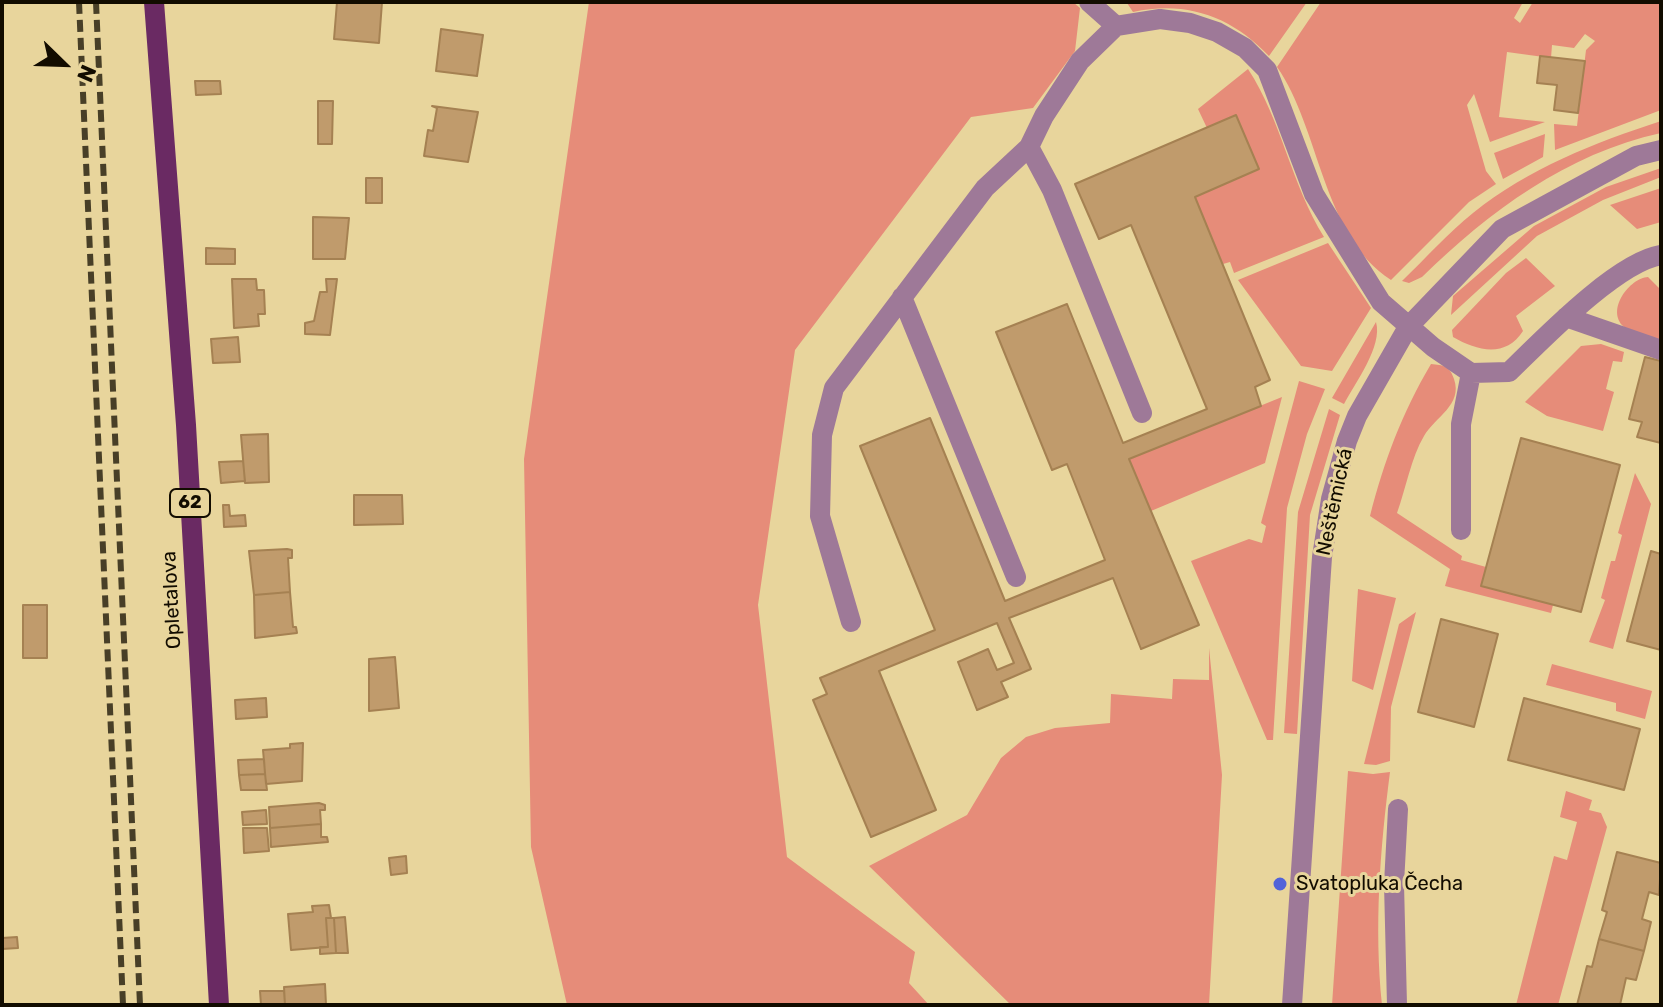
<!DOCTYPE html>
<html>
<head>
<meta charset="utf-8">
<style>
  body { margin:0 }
  #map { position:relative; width:1663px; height:1007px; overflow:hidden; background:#e8d59c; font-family:Rubik,sans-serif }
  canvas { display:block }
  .frame { position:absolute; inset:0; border:4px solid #120c00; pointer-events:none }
  .north { position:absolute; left:24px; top:24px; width:80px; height:80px; -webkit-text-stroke:6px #e8d59c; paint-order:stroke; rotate:113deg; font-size:22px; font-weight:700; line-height:32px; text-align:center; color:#120c00 }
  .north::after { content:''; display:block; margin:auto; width:28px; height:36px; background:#120c00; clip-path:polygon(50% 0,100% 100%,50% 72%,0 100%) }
</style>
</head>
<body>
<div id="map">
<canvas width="1663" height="1007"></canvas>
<div class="frame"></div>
<div class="north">N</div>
</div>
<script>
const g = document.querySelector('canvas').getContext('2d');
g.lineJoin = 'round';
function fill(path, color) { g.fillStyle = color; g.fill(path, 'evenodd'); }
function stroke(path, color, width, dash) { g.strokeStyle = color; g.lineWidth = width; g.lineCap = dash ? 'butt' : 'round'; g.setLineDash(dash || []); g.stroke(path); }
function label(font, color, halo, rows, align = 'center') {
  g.font = font + ' Rubik,sans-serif'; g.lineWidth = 6; g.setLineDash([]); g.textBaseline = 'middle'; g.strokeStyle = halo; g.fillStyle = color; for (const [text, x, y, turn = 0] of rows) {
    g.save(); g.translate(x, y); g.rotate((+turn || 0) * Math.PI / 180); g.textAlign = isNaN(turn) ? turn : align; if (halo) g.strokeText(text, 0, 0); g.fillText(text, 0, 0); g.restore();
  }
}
fill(new Path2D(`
  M589 2H1073L1080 8 1075 51 1033 108 971 117 795 350 758 605 787 857 915 952 909 983 929 1005H567L531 847 524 459Z
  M1307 2 1269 56C1232 17 1187 0 1133 12L1127 3Z
  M1321 2H1523L1514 18 1520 23 1533 2H1661V110L1555 150 1554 124 1577 126 1586 50 1595 41 1585 34 1574 48 1552 45 1551 58 1507 52 1499 117 1545 122 1490 142 1474 94 1467 105 1486 171 1496 184 1469 202 1391 280C1322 235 1320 128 1277 67Z
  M1248 69C1282 121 1291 184 1324 237L1234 273 1230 262 1223 264 1195 197 1259 169 1236 116 1207 128 1198 109Z
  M1661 121V133C1566 154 1490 211 1422 277L1409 283 1402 281C1425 259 1448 233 1473 213 1529 168 1594 143 1661 121Z
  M1545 134 1543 157 1503 179 1494 153Z
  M1661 168V177L1603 200 1537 236 1451 315 1453 296 1534 226 1606 187Z
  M1661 188V222L1637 229 1610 205Z
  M1328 243 1371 308 1332 371 1301 366 1238 280Z
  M1526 258 1555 286 1516 316 1523 331C1506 358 1477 351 1453 337L1452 330 1506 273Z
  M1648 277 1661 290V342C1650 338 1632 334 1624 327 1605 310 1630 278 1648 277Z
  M1376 322C1383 346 1355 383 1344 404L1332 398Z
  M1601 344 1624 352 1622 362 1613 361 1606 389 1614 392 1603 431 1547 416 1525 402 1581 346Z
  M1431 364C1443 365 1450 366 1454 379 1463 405 1435 417 1424 436 1411 458 1406 488 1397 513L1462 556 1461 560 1486 567 1482 586 1553 605 1551 613 1445 586 1450 569 1370 516C1384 461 1402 413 1431 364Z
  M1299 381 1325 389 1307 434 1287 508 1273 740H1267L1191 561 1249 539 1262 543 1266 526 1261 523Z
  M1282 397 1265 463 1151 511 1129 459Z
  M1329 409 1340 415 1310 515 1297 734 1284 733 1298 512Z
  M1635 473 1651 504 1613 649 1589 642 1605 600 1601 598 1611 561H1615L1622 535 1618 533Z
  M1358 589 1396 598 1373 690 1352 681Z
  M1416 612 1391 707 1390 761 1376 765 1364 764 1399 624Z
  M1209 648 1222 775 1209 1005H1011L869 866 967 815 1001 758 1026 737 1055 728 1110 723 1111 694 1172 699 1173 679 1209 680Z
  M1552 664 1652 691 1645 719 1616 711V703L1546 685Z
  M1348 771 1373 774 1390 772C1380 849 1374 927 1382 1005H1332Z
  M1566 791 1592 800 1589 810 1601 813 1607 827 1558 1005H1516L1554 856 1567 860 1577 822 1560 817Z`), '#e68c79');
const building = new Path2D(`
  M337 2H382L379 43 334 39Z
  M441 29 483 35 477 76 436 71Z
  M1540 56 1585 61 1578 113 1554 110 1557 85 1537 83Z
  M195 81H220L221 94 196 95Z
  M318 101H333L332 144H318Z
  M432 106 478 112 468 162 424 156 428 130 433 131 437 108Z
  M1236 115 1259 169 1195 197 1270 380 1255 387 1261 406 1129 459 1199 625 1141 649 1113 578 1009 618 1031 669 1001 682 1008 697 977 710 958 662 988 649 997 670 1014 663 997 623 879 671 936 810 871 837 813 700 827 694 820 678 935 630 860 446 930 418 1005 601 1105 560 1067 464 1052 470 996 332 1067 304 1123 443 1207 409 1131 225 1099 239 1075 184Z
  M366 178H382V203H366Z
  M313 217 349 218 345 259H313Z
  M206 248 235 249V264H206Z
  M232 279H256L257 290H264L265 314H258L259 326 234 328Z
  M326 279H337L330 335 305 334V323L314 321 320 292H327Z
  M238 337 240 362 213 363 211 339Z
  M1645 357 1661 361V443L1637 437 1642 422 1629 419Z
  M268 434 269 482 245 483 241 435Z
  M1521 438 1620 465 1581 612 1481 586Z
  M243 461 245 481 221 483 219 462Z
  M354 495H402L403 524 354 525Z
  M223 505H229L230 516 245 515 246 526 224 527Z
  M287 549 292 550V558H288L290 592 254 595 249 551Z
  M1651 551 1661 554V650L1627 641Z
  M290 592 293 627H296L297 633 255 638 254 595Z
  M23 605H47V658H23Z
  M1441 619 1498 634 1474 727 1418 712Z
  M395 657 399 708 369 711V659Z
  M266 698 267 717 236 719 235 700Z
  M1524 698 1640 729 1624 790 1508 760Z
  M303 743 302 781 266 784 263 750 290 748V744Z
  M264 759 265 774 239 775 238 760Z
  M265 774 267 790H241L239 775Z
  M319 803 325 805V810H320L321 824 270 828 269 807Z
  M266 810 267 824 243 825 242 812Z
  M321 824V837H327L328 842 271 847 270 828Z
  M243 828H267L269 851 244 853Z
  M1617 852 1661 863 1659 895 1649 892 1642 919 1651 922 1644 951 1599 939 1607 912 1602 910Z
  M406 856 407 873 391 875 389 858Z
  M329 905 331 918H326L328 947 291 950 288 914 313 912 312 906Z
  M345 917 348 953H336L334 918Z
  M326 918H334L336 953 320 954V947H328Z
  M17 937 18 948 2 949V938Z
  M1599 939 1644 951 1636 980 1626 978 1620 1005H1577L1587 966 1592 967Z
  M325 984 326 1005H285L284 987Z
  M260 991H284L285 1005H261Z`);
fill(building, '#c09b6c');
stroke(building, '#a58152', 2);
stroke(new Path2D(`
  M1089 2 1116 26
  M1029 147 1052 190 1142 413
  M902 297 1016 577
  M1566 317 1661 350
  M1461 530V424L1471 373
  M851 622 820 516 822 435 834 388 985 188 1029 147 1044 116 1080 61 1116 26 1160 19 1190 23 1217 32 1245 48 1267 70 1314 194 1381 302 1433 347 1471 373 1509 372C1543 339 1617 262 1661 255
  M1292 1005 1322 557 1331 499 1347 441 1357 416 1408 327 1502 229 1636 156 1661 150
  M1397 1005 1394 884 1398 809`), '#9e7998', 20);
stroke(new Path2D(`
  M154 2 186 425 219 1005`), '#6a2a63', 20);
stroke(new Path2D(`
  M79 2 123 1005
  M96 2 140 1005`), '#483f27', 6, [12, 6]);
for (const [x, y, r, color] of [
  [1280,884,8,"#5163d9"]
]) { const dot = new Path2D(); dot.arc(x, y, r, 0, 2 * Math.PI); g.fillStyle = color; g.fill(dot); stroke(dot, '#e8d59c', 3); }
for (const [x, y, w] of [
  [190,503,40]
]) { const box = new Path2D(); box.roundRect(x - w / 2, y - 14, w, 28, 6); g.fillStyle = '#e8d59c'; g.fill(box); stroke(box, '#120c00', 2); }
label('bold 18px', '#120c00', null, [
  ["62",190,503]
]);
label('20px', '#120c00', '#e8d59c', [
  ["Neštěmická",1335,502,-78],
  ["Opletalova",172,600,-93]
]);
label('20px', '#120c00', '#e8d59c', [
  ["Svatopluka Čecha",1296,884]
], 'left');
</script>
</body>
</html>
